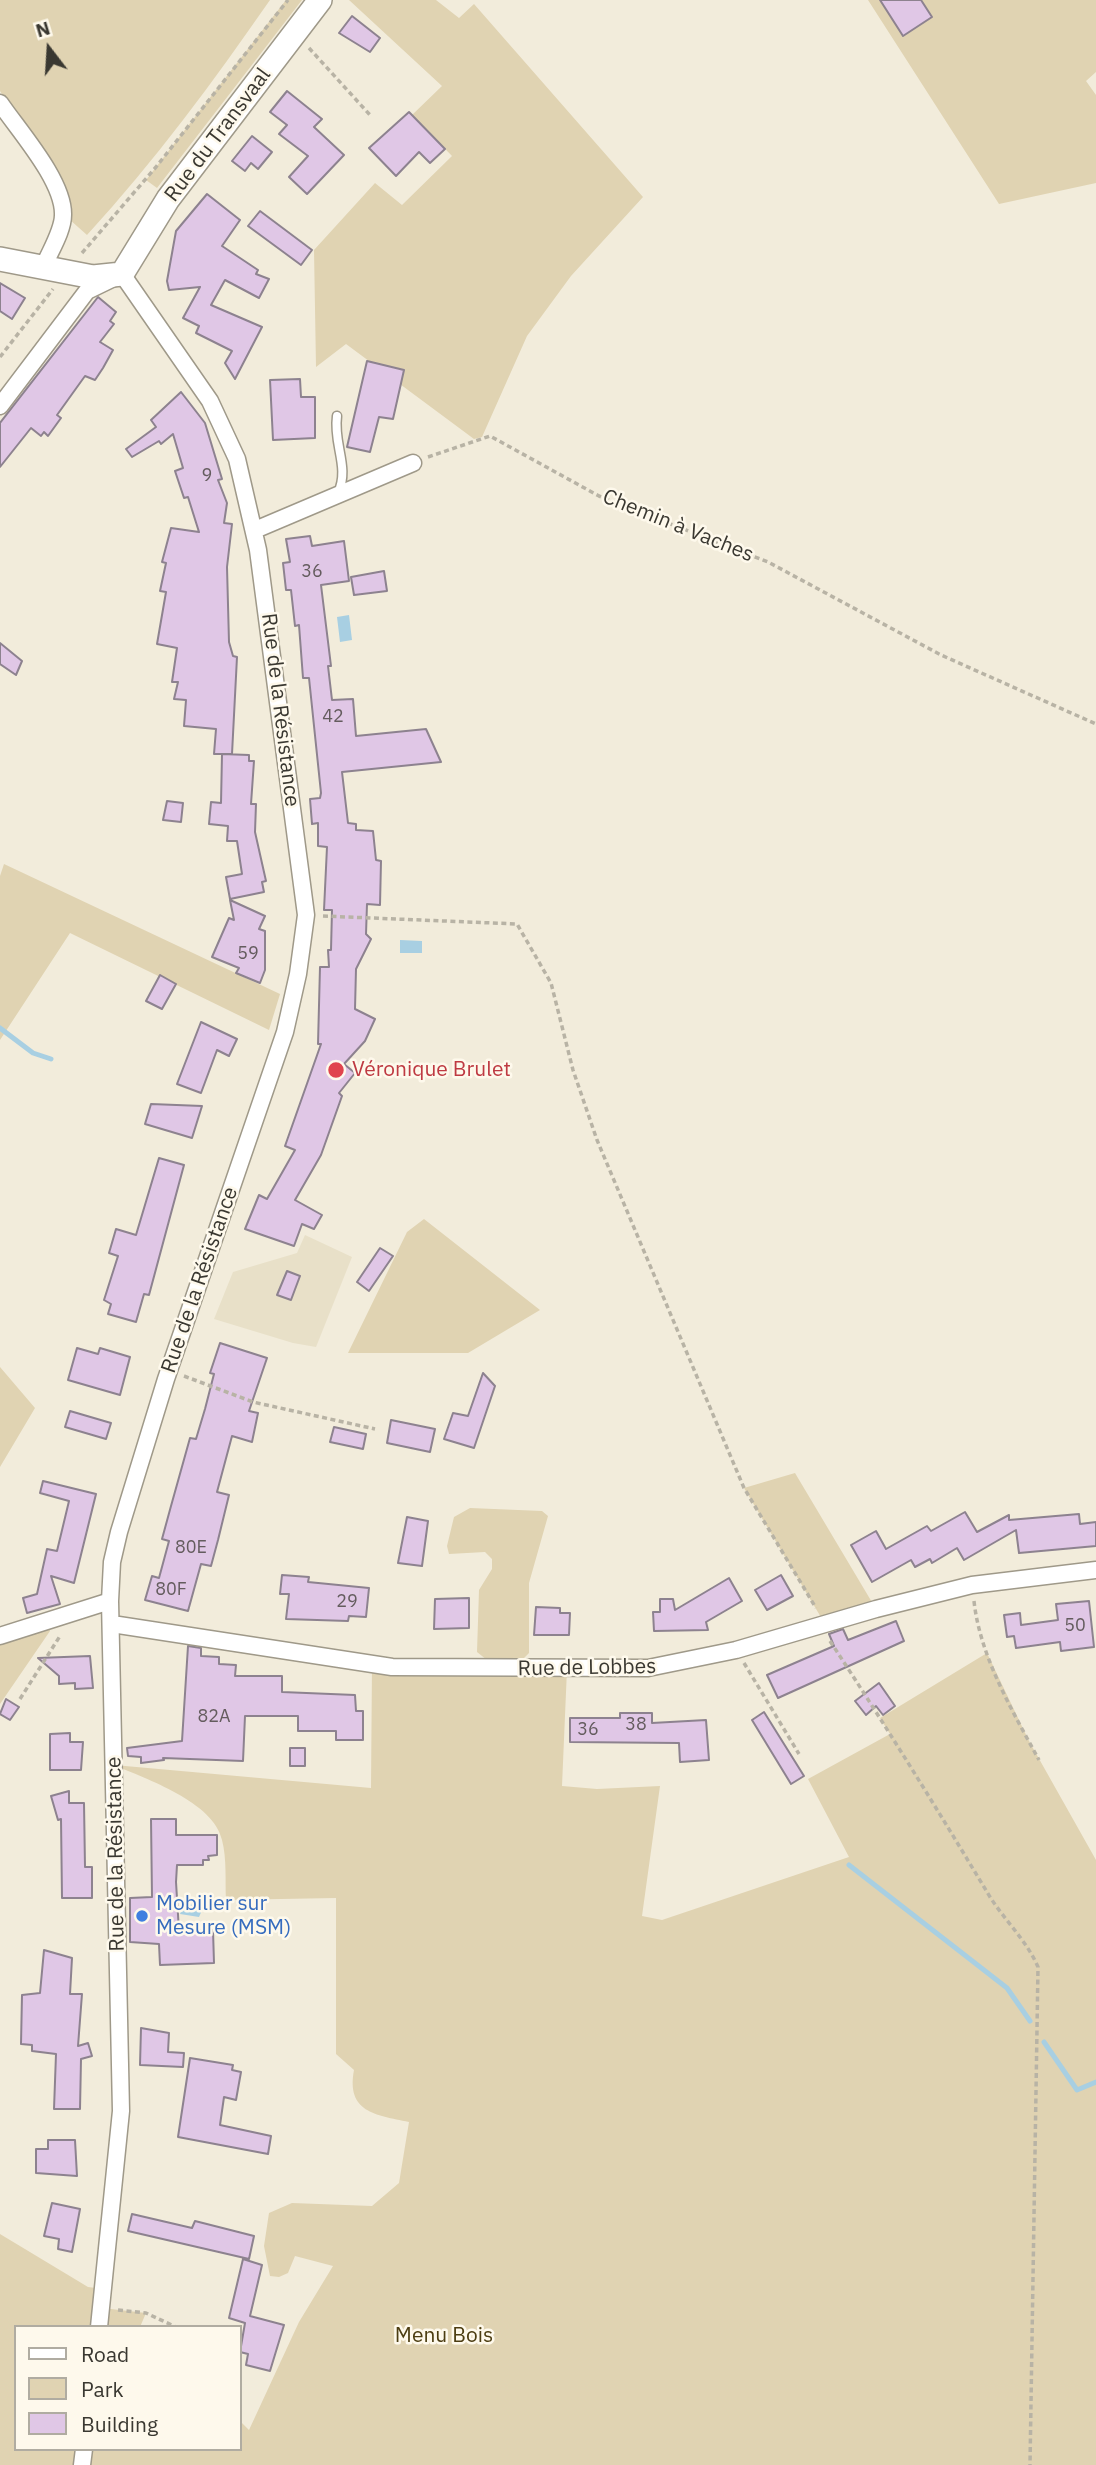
<!DOCTYPE html>
<html>
<head>
<meta charset="utf-8">
<style>
  body { margin:0 }
  #map { position:relative; width:1096px; height:2465px; overflow:hidden; background:#f2ecdb; font-family:"IBM Plex Sans",sans-serif }
  canvas { display:block }
  .legend { position:absolute; left:14px; top:2325px; width:228px; height:126px; box-sizing:border-box; background:#fef9ec; border:2px solid #b0aca1; margin:0; padding:9px 12px; list-style:none; font-size:21px; color:#3a3831 }
  .legend li { display:flex; align-items:center; gap:14px; height:35px }
  .legend b { width:35px; border:2px solid #b0aca1 }
  .north { position:absolute; left:14px; top:14px; width:70px; height:70px; -webkit-text-stroke:5px #fef9ec; paint-order:stroke; rotate:343deg; font-size:19px; font-weight:700; line-height:28px; text-align:center; color:#3a3831 }
  .north::after { content:''; display:block; margin:auto; width:24px; height:32px; background:#3a3831; clip-path:polygon(50% 0,100% 100%,50% 72%,0 100%) }
</style>
</head>
<body>
<div id="map">
<canvas width="1096" height="2465"></canvas>
<ul class="legend">
<li><b style="height:9px;background:#fff"></b>Road</li>
<li><b style="height:19px;background:#e0d3b2"></b>Park</li>
<li><b style="height:19px;background:#e0c7e6"></b>Building</li>
</ul>
<div class="north">N</div>
</div>
<script>
const g = document.querySelector('canvas').getContext('2d');
g.lineJoin = 'round';
function fill(path, color) { g.fillStyle = color; g.fill(path, 'evenodd'); }
function stroke(path, color, width, dash) { g.strokeStyle = color; g.lineWidth = width; g.lineCap = dash ? 'butt' : 'round'; g.setLineDash(dash || []); g.stroke(path); }
function label(font, color, halo, rows, align = 'center') {
  g.font = font + ' "IBM Plex Sans",sans-serif'; g.lineWidth = 5; g.setLineDash([]); g.textBaseline = 'middle'; g.strokeStyle = halo; g.fillStyle = color; for (const [text, x, y, turn = 0] of rows) {
    g.save(); g.translate(x, y); g.rotate((+turn || 0) * Math.PI / 180); g.textAlign = isNaN(turn) ? turn : align; if (halo) g.strokeText(text, 0, 0); g.fillText(text, 0, 0); g.restore();
  }
}
fill(new Path2D(`
  M305 1235 352 1257 316 1347 293 1343 214 1319 233 1272 297 1253Z`), '#e8e0c8');
fill(new Path2D(`
  M0 0H270C213 82 155 161 87 235L69 219 62 184 0 91Z
  M286 0H302L157 188 146 180Z
  M349 0H436L459 18 474 4 643 197 571 276 527 336 482 437 474 439 346 344 316 367 314 250 375 183 402 205 452 156 412 115 442 86Z
  M868 0H1096V72L1086 81 1096 95V183L999 204Z
  M4 864 280 994 269 1030 70 933 0 1040V876Z
  M424 1219 540 1310 468 1353H348L407 1232Z
  M0 1367 35 1408 0 1467Z
  M795 1473 876 1609 825 1624 744 1488Z
  M470 1508 542 1511 548 1516 529 1583V1653L522 1660H487L477 1652 479 1590 492 1569V1559L485 1552 449 1554 447 1546 454 1517Z
  M49 1622 50 1631 0 1704V1636Z
  M987 1653 1029 1741 1096 1860V2465H0V2234L88 2287 104 2289 102 2308 146 2313 140 2327H16V2449H240V2421L249 2430 299 2322 333 2266 295 2256 288 2273 279 2277 270 2276 264 2246 269 2213 292 2203 372 2206 399 2183 409 2122C375 2115 346 2112 354 2070L336 2054V1898L226 1900C225 1881 227 1859 222 1840 214 1802 146 1779 114 1765L371 1788 372 1664 567 1669 562 1786 597 1789 660 1786 642 1916 662 1920 849 1857 808 1779 890 1734 880 1718Z`), '#e0d3b2');
fill(new Path2D(`
  M349 615 352 640 340 642 337 617Z
  M400 940 422 941V953H400Z
  M196 1904 203 1908 199 1917 180 1914 183 1905Z`), '#a8cfe2');
stroke(new Path2D(`
  M0 1028 33 1053 51 1059
  M849 1865 1007 1988 1030 2021
  M1044 2042 1077 2090 1096 2082`), '#a8cfe2', 5);
const building = new Path2D(`
  M880 0H921L932 17 903 36Z
  M352 16 380 38 370 52 339 33Z
  M287 91 322 119 314 127 344 155 307 194 289 177 308 156 279 134 287 125 270 112Z
  M409 112 445 149 430 163 419 152 396 176 369 148Z
  M252 136 272 152 258 169 251 163 245 171 232 161Z
  M207 194 240 220 222 246 258 270 256 274 269 279 259 298 225 280 211 305 262 327 235 379 225 363 232 351 196 333 199 326 183 318 200 287 169 290 167 281 176 231Z
  M260 211 312 250 301 265 248 226Z
  M0 283 25 298 12 319 0 311Z
  M98 297 116 312 110 321 114 324 100 342 113 350 103 368 95 380 85 376 57 415 61 418 48 436 44 432 41 436 31 428 0 467V423Z
  M367 361 404 370 393 419 379 417 370 452 347 447Z
  M300 379 301 397H315V438L273 440 270 380Z
  M181 392 205 423 222 479 218 480 227 503 224 523 232 524 227 567 229 642 233 656 237 657 232 754H214L216 729 184 726 186 700 174 699 178 682H172L177 648 157 644 166 592 160 591 166 563 162 562 171 528 199 532 188 497 184 498 175 471 183 468 173 434 161 444 159 441 132 457 126 449 156 427 151 420Z
  M310 536 312 546 344 541 349 581 321 585 331 666H328L332 700 353 699 356 736 426 729 441 762 342 772 348 823 356 824V830L373 831 376 860 381 861 380 905 367 904 366 934 371 939 356 969 355 1009 375 1019 365 1041 344 1064 355 1073 339 1093 342 1096 321 1155 295 1200 322 1215 314 1229 302 1224 294 1246 245 1229 259 1195 267 1199 295 1150 285 1146 321 1044H318L320 967H329L328 950H331L332 910H324L327 847 318 846V823L312 824 310 799 320 798 321 793 309 678H303L299 625 295 626 291 590H286L283 563 290 562 286 539Z
  M384 571 387 591 354 595 351 577Z
  M0 643 22 661 16 675 0 664Z
  M222 754 249 755V761H254L251 804H256L255 832 266 881 262 882 264 892 230 899 226 877 242 874 237 841H227L228 826 209 824 211 802 221 803Z
  M167 801 183 803 181 822 163 820Z
  M230 900 265 916 259 929 265 931V970L260 983 236 973 239 968 212 957 229 918 234 920Z
  M160 975 176 984 162 1009 146 1001Z
  M201 1022 237 1039 229 1056 217 1050 201 1093 177 1084Z
  M151 1104 202 1106 192 1138 145 1124Z
  M159 1158 184 1165 149 1295 144 1294 136 1322 108 1314 111 1304 104 1300 118 1256 109 1253 116 1229 136 1235Z
  M380 1248 393 1256 369 1291 357 1282Z
  M287 1271 300 1276 291 1300 277 1295Z
  M220 1343 267 1358 249 1411 258 1413 252 1442 232 1436 217 1492 229 1495 218 1540 211 1566 201 1564 188 1611 145 1600 152 1576 159 1578 169 1541 162 1539 171 1506 190 1438 196 1439 205 1409 214 1374 210 1373Z
  M77 1348 98 1354 100 1348 130 1357 120 1395 68 1380Z
  M483 1373 495 1386 474 1448 444 1439 453 1413 468 1416Z
  M70 1411 111 1423 106 1439 65 1427Z
  M391 1420 435 1429 430 1452 387 1443Z
  M334 1427 366 1434 363 1449 330 1442Z
  M43 1481 96 1494 74 1583 51 1576 60 1604 27 1613 23 1598 37 1594 47 1549 57 1551 69 1501 40 1493Z
  M965 1512 977 1532 1009 1515V1520L1079 1514 1080 1524 1096 1522V1546L1019 1553 1016 1530 964 1560 957 1548 932 1563 930 1559 915 1567 911 1560 872 1582 851 1545 876 1531 886 1549 927 1526 931 1531Z
  M407 1517 428 1521 422 1566 398 1563Z
  M282 1575 309 1577 308 1582 369 1588 366 1617 349 1616 348 1621 286 1619 289 1594H280Z
  M781 1575 793 1596 767 1610 755 1590Z
  M729 1578 742 1601 706 1622 708 1630 654 1631 653 1612H660V1599H673L675 1610Z
  M469 1598V1628L434 1629 435 1599Z
  M1089 1601 1094 1647 1061 1651 1060 1642 1016 1648 1014 1636 1007 1637 1004 1615 1020 1613 1021 1625 1058 1620 1056 1604Z
  M536 1607 560 1608V1613H570L569 1635H534Z
  M896 1621 904 1641 778 1698 767 1675 834 1646 829 1634 843 1629 848 1640Z
  M188 1646 201 1648V1656L219 1657V1664L236 1665 235 1676H282V1692L355 1695 356 1711H363V1740H336V1731H298V1716H245L243 1761 163 1758 164 1760 141 1763V1757L128 1756 127 1748 182 1741Z
  M90 1656 93 1688 75 1689V1683L59 1684V1676L38 1658Z
  M879 1683 895 1706 883 1715 876 1706 866 1715 855 1701Z
  M6 1699 19 1707 10 1720 0 1714Z
  M764 1712 804 1776 791 1784 752 1720Z
  M620 1713H652V1723L706 1720 709 1760 680 1762 679 1743 570 1742V1718H620Z
  M70 1733V1742H83L81 1770H50V1734Z
  M290 1748H305V1766H290Z
  M69 1791V1803H84L85 1867H92V1898H62L61 1819 58 1820 51 1796Z
  M151 1819H176V1835H217V1855L208 1856 209 1860H203V1865H177L176 1882 179 1931 213 1930 214 1963 160 1965 159 1944 130 1942V1898L152 1897Z
  M44 1950 72 1958 70 1994H82L78 2046 88 2043 92 2056 81 2059 80 2109H54L56 2054 32 2051V2045L21 2044 22 1995 40 1993Z
  M141 2028 169 2033 168 2052 184 2053 183 2067 140 2065Z
  M190 2058 233 2065 232 2070 241 2072 236 2100 224 2097 220 2125 271 2136 268 2154 178 2137Z
  M48 2140H75L77 2176 36 2173V2149H48Z
  M52 2203 80 2209 72 2252 58 2249 59 2239 44 2236Z
  M132 2214 192 2228 195 2221 254 2236 249 2259 128 2231Z
  M243 2259 262 2265 250 2316 284 2325 270 2371 246 2365 248 2354 240 2352 245 2323 229 2318Z`);
fill(building, '#e0c7e6');
stroke(building, '#8d828f', 2);
const lane = new Path2D(`
  M337 416C333 445 350 467 338 493`);
const street = new Path2D(`
  M0 103C19 131 64 181 63 215 63 231 50 251 44 266
  M0 406 87 291 122 274 210 401 237 459 258 550 306 915 298 974 285 1032 166 1379 119 1532 112 1562 110 1601 121 2111 99 2327
  M255 530 413 463
  M112 1624 392 1667 648 1668 736 1650 876 1609 972 1585 1096 1570
  M0 1636 110 1601
  M82 2465 84 2449`);
const secondary = new Path2D(`
  M0 259 93 277 122 274 168 199 320 0`);
stroke(lane, '#9f9989', 11);
stroke(street, '#9f9989', 19);
stroke(secondary, '#9f9989', 26);
stroke(new Path2D(`
  M309 48 370 115
  M82 253 156 167 288 0
  M0 357 53 289
  M428 457 490 436 599 496 768 562 941 655 1096 724
  M323 916 517 924 551 983 573 1070 597 1140 744 1488 816 1608
  M184 1376 253 1402 375 1429
  M974 1601C980 1657 1013 1712 1039 1760
  M830 1641C884 1723 936 1807 987 1892 1002 1918 1026 1939 1038 1967L1030 2465
  M744 1663 799 1754
  M20 1699 60 1636
  M118 2310 146 2313 176 2327`), '#b8b3a5', 3.5, [5, 3.5]);
stroke(lane, '#fff', 8);
stroke(street, '#fff', 16);
stroke(secondary, '#fff', 23);
for (const [x, y, r, color] of [
  [336,1070,9,"#e0444e"],
  [142,1916,7,"#3f7fe0"]
]) { const dot = new Path2D(); dot.arc(x, y, r, 0, 2 * Math.PI); g.fillStyle = color; g.fill(dot); stroke(dot, '#fef9ec', 2.5); }
label('18px', '#645c5e', null, [
  ["9",207,476],
  ["36",312,572],
  ["42",333,717],
  ["59",248,954],
  ["80E",191,1548],
  ["80F",171,1590],
  ["29",347,1602],
  ["50",1075,1626],
  ["82A",214,1717],
  ["38",636,1725],
  ["36",588,1730]
]);
label('21px', '#3a3831', '#fef9ec', [
  ["Rue du Transvaal",218,135,-53],
  ["Chemin à Vaches",678,526,22],
  ["Rue de la Résistance",280,710,83],
  ["Rue de la Résistance",200,1280,-71],
  ["Rue de Lobbes",587,1668,-1],
  ["Rue de la Résistance",116,1854,-91]
]);
label('21px', '#be3a42', '#fef9ec', [
  ["Véronique Brulet",352,1070]
], 'left');
label('21px', '#366cbe', '#fef9ec', [
  ["Mobilier sur",156,1904],
  ["Mesure (MSM)",156,1928]
], 'left');
label('21px', '#4c3d11', '#fef9ec', [
  ["Menu Bois",444,2336]
]);
</script>
</body>
</html>
